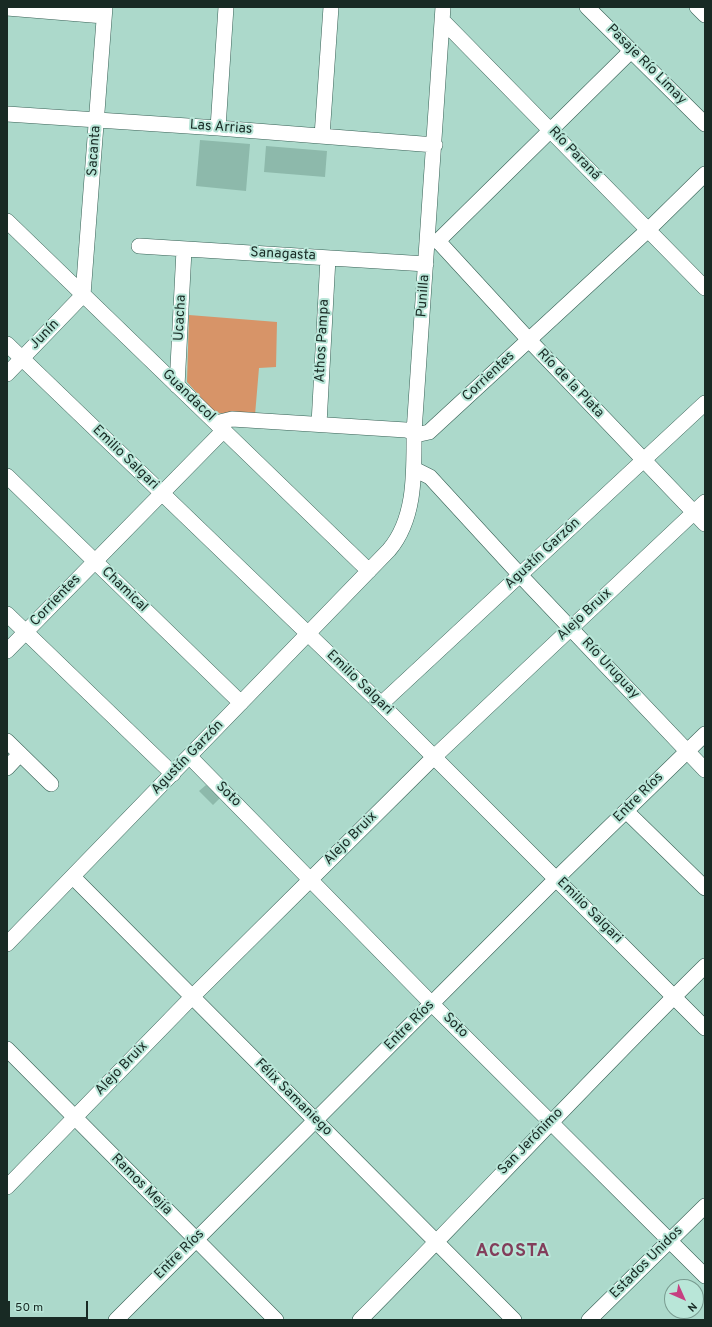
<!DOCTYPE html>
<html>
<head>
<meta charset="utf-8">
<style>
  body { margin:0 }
  #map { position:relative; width:712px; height:1327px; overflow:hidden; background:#acd9cb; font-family:Overpass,sans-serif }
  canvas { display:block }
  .frame { position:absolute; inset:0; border:8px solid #182a24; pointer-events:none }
  .north { position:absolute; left:664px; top:1279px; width:40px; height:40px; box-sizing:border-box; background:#b9e6d8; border:1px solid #799b90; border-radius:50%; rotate:135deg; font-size:11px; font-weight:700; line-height:16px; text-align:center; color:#182a24 }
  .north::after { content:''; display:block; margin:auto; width:14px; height:18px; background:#c64081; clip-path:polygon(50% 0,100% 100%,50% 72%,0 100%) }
  .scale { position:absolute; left:8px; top:1301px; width:80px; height:18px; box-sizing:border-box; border:2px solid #182a24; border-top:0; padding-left:5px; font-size:12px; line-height:14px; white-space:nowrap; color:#182a24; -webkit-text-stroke:3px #b9e6d8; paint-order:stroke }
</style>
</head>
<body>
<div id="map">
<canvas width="712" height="1327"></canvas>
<div class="frame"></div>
<div class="north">N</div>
<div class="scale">50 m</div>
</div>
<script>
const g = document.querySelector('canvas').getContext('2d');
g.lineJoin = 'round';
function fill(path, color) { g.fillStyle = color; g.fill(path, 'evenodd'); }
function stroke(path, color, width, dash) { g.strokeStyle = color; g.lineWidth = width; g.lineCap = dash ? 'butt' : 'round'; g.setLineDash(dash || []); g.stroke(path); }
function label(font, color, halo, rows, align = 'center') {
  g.font = font + ' Overpass,sans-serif'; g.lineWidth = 4; g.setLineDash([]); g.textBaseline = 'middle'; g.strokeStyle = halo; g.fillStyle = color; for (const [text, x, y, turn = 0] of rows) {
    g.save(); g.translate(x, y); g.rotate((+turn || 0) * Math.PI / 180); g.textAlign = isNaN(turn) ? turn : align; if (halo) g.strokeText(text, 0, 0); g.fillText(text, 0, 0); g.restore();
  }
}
fill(new Path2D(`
  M189 315 277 322 276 367 259 368 255 415 215 413 187 382Z`), '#d79468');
fill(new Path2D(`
  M200 140 250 144 246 191 196 186Z
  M266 146 327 151 325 177 264 172Z
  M206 785 220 798 213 805 199 791Z`), '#8db9ab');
const minor = new Path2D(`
  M587 7 705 124
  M697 7 705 15
  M7 8 104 16
  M442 20 705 288
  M7 114 218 128 435 145
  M218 128 226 7
  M322 136 331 7
  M7 221 369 571
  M430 241H438L631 51
  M438 241 529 340 705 524
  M139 246 426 264
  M83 295 105 7
  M7 344 381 704 705 1028
  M7 374 83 295
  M177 386 184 250
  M216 423 232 419 406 430 420 434 429 432 648 230 705 174
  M319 424 328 258
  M414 469 430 477 520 575 705 770
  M7 476 241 703
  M7 614 173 774
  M7 651 223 431
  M381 704 705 403
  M7 741 51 784
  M190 757 432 1004 705 1276
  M7 768 20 754
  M626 811 705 888
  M73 877 514 1320
  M7 944 389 550C416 518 414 472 414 432L443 7
  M7 1049 276 1320
  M7 1187 193 996 433 758 705 502
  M116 1320 556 879 705 734
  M360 1320C476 1203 587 1082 705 966
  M589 1320 705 1206`);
stroke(minor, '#376055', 16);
stroke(minor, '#fff', 15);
label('14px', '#182a24', '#b9e6d8', [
  ["Pasaje Río Limay",646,65,45],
  ["Las Arrias",221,128,4],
  ["Sacanta",95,151,-86],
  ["Río Paraná",574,154,46],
  ["Sanagasta",283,255,3],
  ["Punilla",424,296,-86],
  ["Ucacha",181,318,-87],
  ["Junín",45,335,-46],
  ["Athos Pampa",323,341,-87],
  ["Corrientes",489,377,-43],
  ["Río de la Plata",570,384,46],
  ["Guandacol",188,396,44],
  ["Emilio Salgari",125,458,44],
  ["Agustín Garzón",543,554,-43],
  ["Chamical",124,590,44],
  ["Corrientes",56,601,-46],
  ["Alejo Bruix",585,615,-43],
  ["Río Uruguay",610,669,47],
  ["Emilio Salgari",359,683,44],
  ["Agustín Garzón",188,758,-46],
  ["Soto",228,795,45],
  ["Entre Ríos",639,798,-45],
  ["Alejo Bruix",351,839,-45],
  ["Emilio Salgari",589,911,45],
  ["Entre Ríos",410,1026,-45],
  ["Soto",455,1026,45],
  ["Alejo Bruix",122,1069,-46],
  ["Félix Samaniego",293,1098,45],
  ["San Jerónimo",531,1142,-46],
  ["Ramos Mejía",141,1185,45],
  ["Entre Ríos",180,1255,-45],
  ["Estados Unidos",647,1263,-45]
]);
g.letterSpacing = '1px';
label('bold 18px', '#823e5b', '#b9e6d8', [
  ["ACOSTA",513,1252]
]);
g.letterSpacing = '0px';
</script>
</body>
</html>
